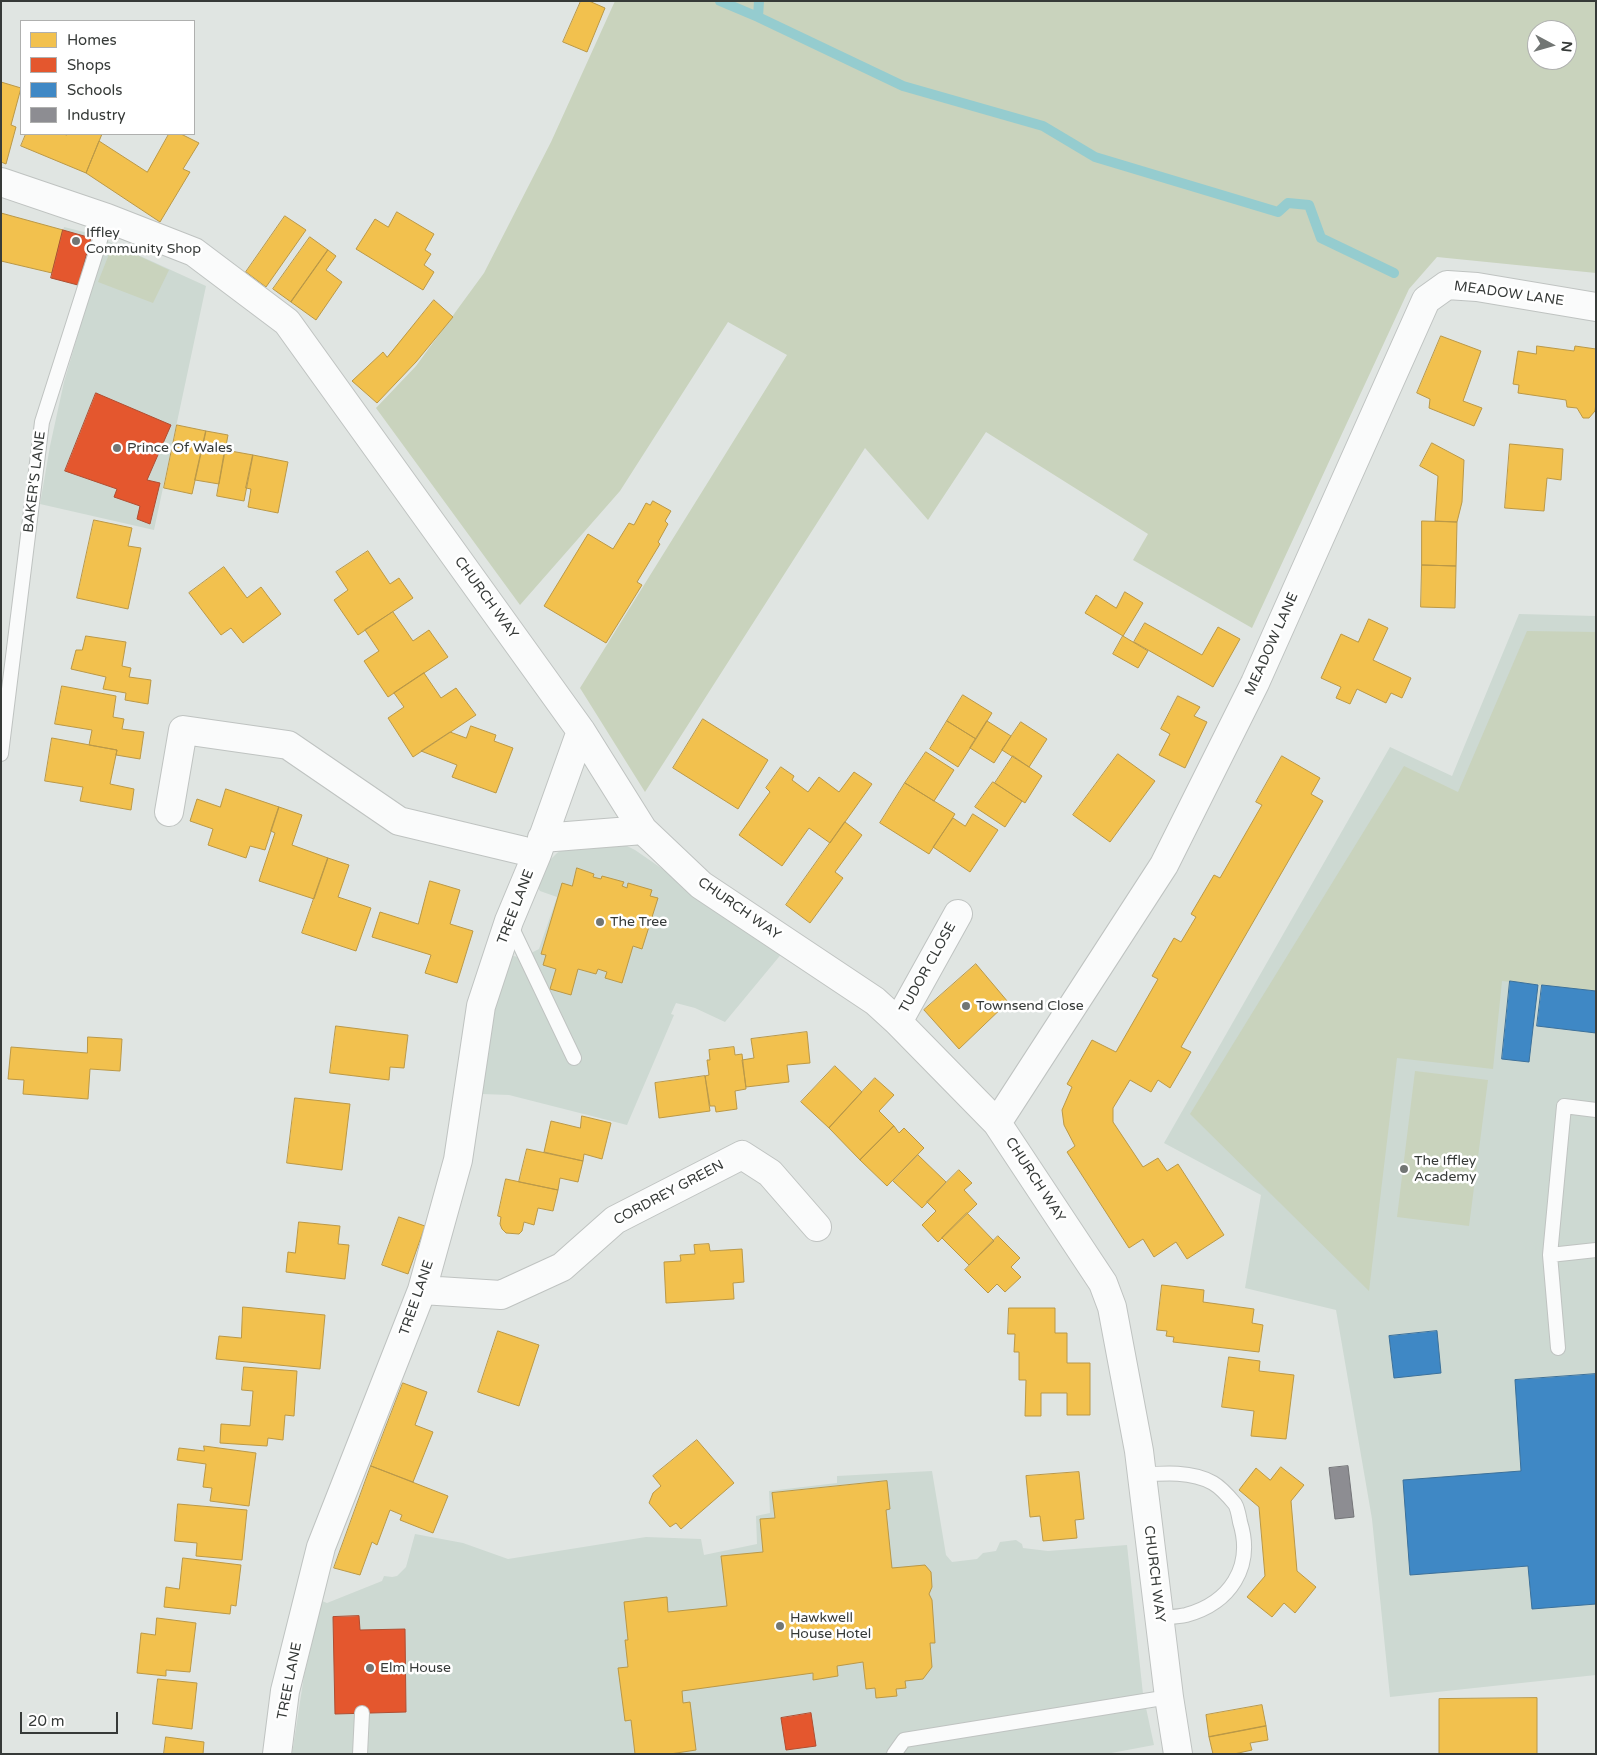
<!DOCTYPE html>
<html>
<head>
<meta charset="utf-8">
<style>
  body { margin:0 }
  #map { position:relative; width:1597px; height:1755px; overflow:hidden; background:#e0e5e2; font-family:"Varela Round",sans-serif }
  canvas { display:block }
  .frame { position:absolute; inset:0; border:2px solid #363a38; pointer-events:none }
  .legend { position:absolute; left:20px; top:20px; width:175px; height:115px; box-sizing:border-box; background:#fff; border:1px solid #afb0af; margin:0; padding:6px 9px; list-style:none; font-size:15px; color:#363a38 }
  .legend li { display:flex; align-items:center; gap:10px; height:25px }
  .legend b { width:25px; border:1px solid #afb0af }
  .north { position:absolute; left:1527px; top:20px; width:50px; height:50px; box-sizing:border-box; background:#fff; border:1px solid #afb0af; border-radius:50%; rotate:96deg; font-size:14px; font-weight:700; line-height:20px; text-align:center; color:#363a38 }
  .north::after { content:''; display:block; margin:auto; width:18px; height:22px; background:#727674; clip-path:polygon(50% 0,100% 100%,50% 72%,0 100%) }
  .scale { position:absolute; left:20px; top:1712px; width:98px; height:22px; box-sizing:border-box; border:2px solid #363a38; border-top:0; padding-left:6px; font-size:15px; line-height:18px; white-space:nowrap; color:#363a38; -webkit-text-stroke:4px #fff; paint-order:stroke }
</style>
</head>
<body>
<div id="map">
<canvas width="1597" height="1755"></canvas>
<div class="frame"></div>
<ul class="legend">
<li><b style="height:14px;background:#f2c14e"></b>Homes</li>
<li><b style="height:14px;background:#e4572e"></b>Shops</li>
<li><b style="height:14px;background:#3f88c5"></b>Schools</li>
<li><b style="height:14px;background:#8d8d92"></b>Industry</li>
</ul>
<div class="north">N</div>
<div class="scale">20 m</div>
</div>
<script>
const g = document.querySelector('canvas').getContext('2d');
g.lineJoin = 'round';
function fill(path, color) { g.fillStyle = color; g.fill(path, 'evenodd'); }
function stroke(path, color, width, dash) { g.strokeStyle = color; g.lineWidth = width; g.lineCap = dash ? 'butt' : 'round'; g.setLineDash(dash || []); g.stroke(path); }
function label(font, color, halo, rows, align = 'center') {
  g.font = font + ' "Varela Round",sans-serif'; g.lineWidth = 5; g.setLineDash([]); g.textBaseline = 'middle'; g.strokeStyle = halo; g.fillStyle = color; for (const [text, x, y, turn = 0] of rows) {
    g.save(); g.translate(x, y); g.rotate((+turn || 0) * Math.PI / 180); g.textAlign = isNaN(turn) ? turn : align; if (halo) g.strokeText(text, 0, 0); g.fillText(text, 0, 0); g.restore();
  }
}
fill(new Path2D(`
  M64 227 92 234 206 286 154 530 40 504 50 446 64 382 91 290 51 278Z
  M1519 614 1596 616V1675L1390 1697 1372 1519 1336 1310 1245 1288 1261 1195 1164 1143 1390 747 1452 776Z
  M572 844H623L635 850 783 952 725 1022 695 1008 676 1003 671 1014 674 1015 627 1125 509 1095 482 1094 503 953 521 958 539 949 557 897 540 891 535 884 540 870 557 853Z
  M932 1471 946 1555 952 1562 977 1559 983 1553 996 1551 1000 1542 1016 1540 1022 1544 1023 1548 1048 1551 1127 1545 1143 1694 1154 1745 1106 1754H292L304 1676 322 1601 327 1603 382 1581 384 1576 392 1577 397 1576 406 1567 415 1534 463 1543 508 1559 646 1537 701 1539 704 1555 757 1544 756 1516 770 1513 769 1491 837 1483V1476Z`), '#cdd9d2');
fill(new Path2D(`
  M615 1H1596V273L1437 257 1409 289 1252 628 1133 560 1148 534 986 432 928 520 865 448 645 792 580 688 787 355 728 322 620 491 520 605 376 408 416 366 484 273 551 142ZM1537 30H1567V60H1537Z
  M113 244 169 270 153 303 98 282Z
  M1527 631 1596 632V991L1502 981 1493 1069 1397 1058 1369 1291 1190 1114 1404 766 1458 792Z
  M1415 1071 1488 1080 1469 1226 1397 1217Z`), '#c9d3bd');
const homes = new Path2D(`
  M581 1H589L605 8 587 52 563 42Z
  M1 82 21 88 11 125 16 127 6 164 1 162Z
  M26 134H63L67 135V134H102L86 173 21 146Z
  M169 134H181L199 143 183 169 190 172 160 222 86 173 99 141 147 172Z
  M397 212 434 234 425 250 431 254 424 265 434 272 423 290 356 249 375 219 388 227Z
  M1 213 63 230 52 273 1 261Z
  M285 216 306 230 266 287 246 272Z
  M310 237 328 250 291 302 273 289Z
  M328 250 336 256 326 270 342 282 316 320 291 302Z
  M434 300 453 317 416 362 377 403 352 381 383 352 387 357Z
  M1441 336 1481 351 1463 401 1482 408 1474 426 1429 408 1430 399 1417 393Z
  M1537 346 1574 351 1575 346 1596 349V403L1595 411 1589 418H1583L1577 408 1567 407 1566 400 1518 393 1519 385 1513 384 1518 351 1536 354Z
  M177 425 206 431 192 494 164 488Z
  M206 431 228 435 219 484 195 480Z
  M1432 443 1464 460 1462 502 1457 522 1435 521 1438 476 1420 466Z
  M1510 444 1563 449 1561 480 1547 478 1544 511 1505 508Z
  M225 450 253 455 244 501 217 496Z
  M253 455 288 462 278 513 248 507 251 489 246 488Z
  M653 501 671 511 665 521 668 524 658 542 660 544 637 582 642 585 606 643 544 606 588 534 613 549 629 523 634 525 646 503 650 505Z
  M94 520 132 528 128 546 141 548 128 609 77 598Z
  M1422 521 1457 522 1456 566 1422 565Z
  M368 551 390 584 399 578 413 598 358 635 334 600 348 590 336 572Z
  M1422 565 1456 566 1455 608 1421 607Z
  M224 567 247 598 261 587 281 614 243 643 231 628 221 635 189 593Z
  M1125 592 1143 603 1123 636 1085 613 1096 595 1116 608Z
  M393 612 413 641 429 630 448 657 388 697 364 661 379 651 365 630Z
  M1369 619 1388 628 1373 660 1411 678 1402 698 1391 693 1386 703 1357 689 1350 704 1336 698 1341 687 1321 678 1341 634 1358 642Z
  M1145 623 1202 655 1218 627 1240 639 1213 687 1134 642Z
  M86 636 126 642 122 666 131 668 129 677 151 680 148 704 125 700 126 693 103 689 106 677 71 669 76 650H82Z
  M1123 636 1148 651 1138 668 1113 654Z
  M424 673 441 698 456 688 476 715 413 757 388 718 404 707 394 693Z
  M62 686 116 696 113 717 124 719 122 729 144 732 140 759 116 755 117 750 89 745 92 730 55 724Z
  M963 695 992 713 976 739 947 721Z
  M1178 696 1200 707 1194 716 1207 722 1185 768 1159 755 1170 734 1161 729Z
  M703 719 768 760 738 809 673 768Z
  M947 721 976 739 958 767 930 749Z
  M987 721 1011 736 994 763 970 748Z
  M1021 722 1047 739 1029 767 1002 750Z
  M471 726 496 735 494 741 513 748 496 793 452 777 457 765 421 751 450 732 466 738Z
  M52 738 117 750 110 784 134 789 131 810 80 801 83 787 45 781Z
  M926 752 954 770 934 801 905 783Z
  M1118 754 1155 781 1110 842 1073 815Z
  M1013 756 1042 776 1025 803 995 783Z
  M1282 756 1320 778 1311 794 1323 801 1181 1047 1191 1052 1170 1088 1158 1080 1151 1092 1130 1080 1113 1108V1122L1143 1167 1158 1158 1167 1171 1178 1164 1224 1235 1187 1259 1176 1242 1154 1257 1143 1239 1129 1248 1067 1152 1075 1146 1064 1125 1062 1110 1072 1087 1067 1084 1092 1040 1116 1052 1158 979 1152 976 1174 938 1181 942 1196 917 1191 914 1214 875 1220 878 1262 805 1256 802Z
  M781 767 794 776 792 780 808 792 819 777 839 792 854 772 872 784 830 843 809 828 782 866 739 835 770 792 766 788Z
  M993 782 1022 801 1005 827 975 807Z
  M905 783 955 814 929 854 880 823Z
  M226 789 279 807 265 850 250 846 246 858 208 845 213 829 190 821 197 799 220 807Z
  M279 807 302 815 292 845 328 858 314 899 259 881 275 833 271 831Z
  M973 814 998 830 970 872 933 847 953 818 965 826Z
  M845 822 862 835 835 872 843 878 810 923 786 905Z
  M328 858 349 865 338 897 371 908 356 951 302 933Z
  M577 868 594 874 593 877 601 879 602 876 624 882 622 886 627 888 628 883 652 890 650 896 658 898 642 949 633 946 622 983 605 978 607 972 598 969 596 974 578 969 571 995 550 989 556 969 543 965 546 955 541 954 562 883 572 886Z
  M430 881 460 890 450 924 473 931 457 983 425 973 431 955 372 937 380 912 418 924Z
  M976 964 1008 1002 959 1049 924 1010Z
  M336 1026 408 1035 404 1068 390 1067 389 1080 330 1073Z
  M807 1032 810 1063 787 1065 789 1082 746 1087 742 1060 754 1058 751 1039Z
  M88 1037 122 1039 120 1071 90 1069 88 1099 23 1094 24 1080 8 1079 11 1047 87 1053Z
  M734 1047 735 1055 742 1054 746 1089 735 1091 737 1109 716 1112 715 1106H710L705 1076 709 1075 707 1060H710L709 1050Z
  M835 1066 862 1092 829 1128 801 1102Z
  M705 1076 710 1111 659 1118 655 1083Z
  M875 1078 894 1095 879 1111 894 1126 860 1160 829 1128Z
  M295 1098 350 1104 342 1170 287 1163Z
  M582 1116 611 1123 602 1159 584 1154 583 1161 544 1152 551 1121 580 1128Z
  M894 1126 899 1133 904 1128 924 1148 887 1186 860 1160Z
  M527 1149 583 1161 578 1182 560 1178 558 1190 519 1182Z
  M918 1155 946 1182 922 1208 893 1181Z
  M959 1170 972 1183 964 1190 977 1204 938 1242 922 1225 936 1211 927 1202Z
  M506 1179 558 1190 553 1211 538 1208 534 1225 524 1222 522 1231 519 1234 506 1233 502 1229 500 1224 501 1217 498 1216Z
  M967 1213 994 1241 969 1265 942 1238Z
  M399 1217 425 1226 408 1274 382 1265Z
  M299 1222 340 1226 338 1244 349 1245 345 1279 286 1272 288 1252 295 1253Z
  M998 1236 1020 1258 1011 1267 1021 1277 1005 1292 997 1284 988 1293 965 1270Z
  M709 1244 710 1251 742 1249 744 1282 733 1283 734 1299 666 1303 664 1262 681 1261 680 1255 695 1254 694 1245Z
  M1162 1285 1204 1290 1203 1302 1254 1309 1252 1323 1263 1325 1259 1352 1173 1342 1174 1337 1166 1336 1167 1331 1157 1330Z
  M243 1307 325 1315 320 1369 216 1359 219 1336 241 1338Z
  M1009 1308H1055V1333H1067V1363H1090V1415H1067V1393H1041V1416H1025L1026 1380H1019V1352H1014L1015 1334H1008Z
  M498 1331 539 1345 519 1406 478 1392Z
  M1229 1357 1260 1361 1259 1371 1294 1375 1286 1439 1251 1436 1254 1411 1222 1407Z
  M244 1367 297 1371 294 1416 285 1415 283 1440 268 1438 267 1446 220 1443 221 1424 250 1426 253 1391 242 1390Z
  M403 1383 427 1392 415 1425 433 1432 413 1482 371 1466Z
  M697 1440 734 1483 681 1529 676 1523 670 1527 649 1503 653 1493 661 1486 653 1476Z
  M204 1446 256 1453 249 1506 210 1501 212 1488 203 1487 206 1464 177 1460 179 1448 204 1451Z
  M371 1466 448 1496 433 1533 400 1520 402 1515 390 1510 377 1545 372 1542 360 1575 334 1568Z
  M1281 1467 1304 1485 1291 1501 1297 1571 1316 1587 1295 1613 1284 1603 1272 1617 1247 1597 1265 1576 1259 1507 1239 1490 1256 1468 1270 1480Z
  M1079 1472 1084 1519 1075 1520 1077 1538 1043 1541 1040 1516 1030 1517 1026 1476Z
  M887 1481 890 1509 886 1510 892 1568 925 1565 931 1572 932 1587 929 1594 932 1600 935 1643H930L932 1667 923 1679 905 1681 906 1688 896 1689 897 1696 876 1698 875 1688 866 1689 863 1662 837 1666 838 1676 813 1680V1673L682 1691 683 1703 690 1702 696 1750 670 1754H635L631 1720 625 1721 618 1668 628 1667 625 1640H628L624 1602 667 1597 668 1612 727 1606 721 1556 763 1552 760 1519 775 1518 772 1493Z
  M178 1504 247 1510 242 1560 196 1556 197 1543 175 1541Z
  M183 1558 241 1565 236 1606 231 1605 230 1614 164 1607 166 1587 179 1589Z
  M157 1618 196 1623 190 1672 166 1670V1676L137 1673 141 1633 155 1635Z
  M158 1679 197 1683 192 1729 153 1724Z
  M1537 1698V1754H1439V1699Z
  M1262 1705 1266 1726 1209 1737 1206 1715Z
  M1266 1726 1268 1740 1250 1743 1252 1750 1234 1754H1213L1209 1737Z
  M166 1737 204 1742 203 1754H164Z`);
fill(homes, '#f2c14e');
stroke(homes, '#ba9847', 1);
const shops = new Path2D(`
  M63 230 91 238 78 285 51 278Z
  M96 393 171 425 147 480 160 483 150 524 137 519 140 506 114 497 117 489 65 471Z
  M359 1616 360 1630 405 1629 406 1712 335 1714 333 1617Z
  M811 1713 816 1746 786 1750 781 1718Z`);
fill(shops, '#e4572e');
stroke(shops, '#b04e31', 1);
const schools = new Path2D(`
  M1510 981 1538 985 1529 1062 1502 1059Z
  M1542 985 1596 991V1033L1537 1026Z
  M1437 1331 1441 1373 1394 1378 1389 1336Z
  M1596 1374V1604L1532 1609 1528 1566 1410 1575 1403 1480 1521 1471 1515 1380Z`);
fill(schools, '#3f88c5');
stroke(schools, '#3c719b', 1);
const industry = new Path2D(`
  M1348 1466 1354 1517 1335 1519 1329 1468Z`);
fill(industry, '#8d8d92');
stroke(industry, '#737477', 1);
stroke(new Path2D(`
  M720 1 758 17
  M759 1 758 17 903 86 1043 126 1095 157 1278 212 1288 203 1309 205 1321 238 1394 273`), '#95cccf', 10);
const service = new Path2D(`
  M1 754 42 422 107 218
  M509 922 574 1058
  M1596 1110 1564 1106 1550 1255 1596 1250
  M1550 1255 1558 1348
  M1141 1475C1164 1473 1192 1471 1213 1483 1220 1487 1230 1498 1235 1504 1238 1509 1239 1517 1240 1522 1254 1567 1230 1603 1186 1615 1177 1617 1168 1617 1159 1618
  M360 1754 362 1713
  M894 1754 904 1740 1169 1697`);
const minor = new Path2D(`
  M1 182 107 218 194 252 287 322 581 731 643 830 701 885 875 1001 898 1022 997 1123 1103 1283 1112 1307 1139 1451 1169 1697 1178 1754
  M169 812 183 730 288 745 399 821 537 854
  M542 838 643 830
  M898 1022 958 914
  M997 1123 1164 865 1255 683 1426 300 1447 285 1477 287 1596 307
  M422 1290 501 1295 562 1267 615 1220 742 1155 770 1173 817 1227
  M277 1754 285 1691 321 1547 422 1290 458 1160 481 1006 509 921 537 854 581 731`);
stroke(service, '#bfc3c1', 16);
stroke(minor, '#bfc3c1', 30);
stroke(service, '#fafbfb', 14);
stroke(minor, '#fafbfb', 28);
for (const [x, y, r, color] of [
  [76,241,5,"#727674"],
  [117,448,5,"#727674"],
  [600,922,5,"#727674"],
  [966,1006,5,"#727674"],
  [1404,1169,5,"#727674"],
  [780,1626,5,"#727674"],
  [370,1668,5,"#727674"]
]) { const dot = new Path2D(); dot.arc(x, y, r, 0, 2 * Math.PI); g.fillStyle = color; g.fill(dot); stroke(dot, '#fff', 2); }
label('14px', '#363a38', '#fff', [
  ["Iffley",86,233],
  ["Community Shop",86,249],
  ["Prince Of Wales",127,448],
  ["The Tree",610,922],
  ["Townsend Close",976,1006],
  ["The Iffley",1414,1161],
  ["Academy",1414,1177],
  ["Hawkwell",790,1618],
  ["House Hotel",790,1634],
  ["Elm House",380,1668]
], 'left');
label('14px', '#363a38', '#fff', [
  ["MEADOW LANE",1509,294,8],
  ["BAKER'S LANE",35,482,-83],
  ["CHURCH WAY",486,598,54],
  ["MEADOW LANE",1272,644,-66],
  ["TREE LANE",516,907,-69],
  ["CHURCH WAY",739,909,35],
  ["TUDOR CLOSE",928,968,-61],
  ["CHURCH WAY",1035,1180,57],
  ["CORDREY GREEN",669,1193,-28],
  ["TREE LANE",417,1298,-71],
  ["CHURCH WAY",1154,1574,83],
  ["TREE LANE",290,1681,-79]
]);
</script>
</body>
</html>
